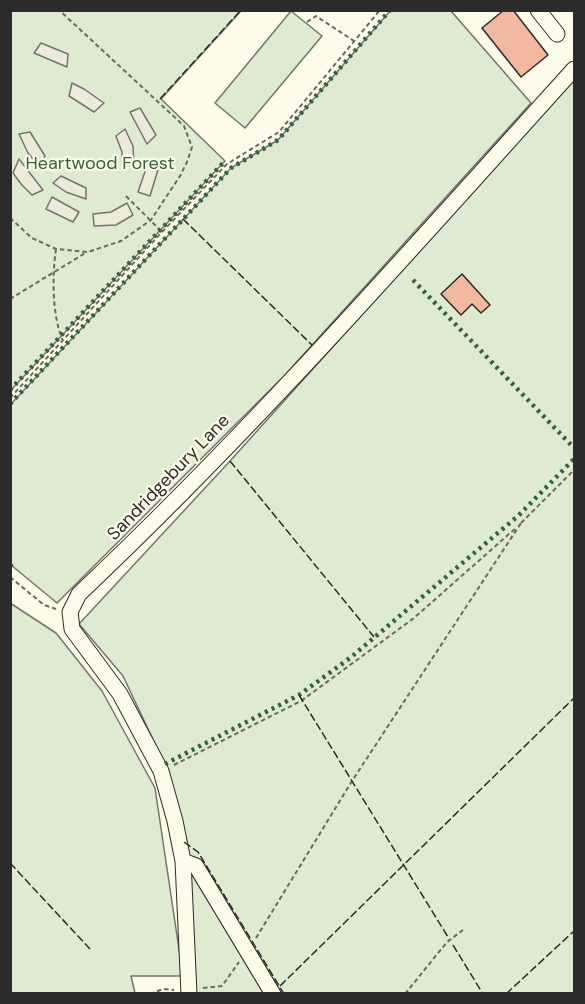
<!DOCTYPE html>
<html>
<head>
<meta charset="utf-8">
<style>
  body { margin:0 }
  #map { position:relative; width:585px; height:1004px; overflow:hidden; background:#fdfbea; font-family:"DM Sans",sans-serif }
  canvas { display:block }
  .frame { position:absolute; inset:0; border:12px solid #2b2b2b; pointer-events:none }
</style>
</head>
<body>
<div id="map">
<canvas width="585" height="1004"></canvas>
<div class="frame"></div>
</div>
<script>
const g = document.querySelector('canvas').getContext('2d');
g.lineJoin = 'round';
function fill(path, color) { g.fillStyle = color; g.fill(path, 'evenodd'); }
function stroke(path, color, width, dash) { g.strokeStyle = color; g.lineWidth = width; g.lineCap = dash ? 'butt' : 'round'; g.setLineDash(dash || []); g.stroke(path); }
function label(font, color, halo, rows, align = 'center') {
  g.font = font + ' "DM Sans",sans-serif'; g.lineWidth = 4.5; g.setLineDash([]); g.textBaseline = 'middle'; g.strokeStyle = halo; g.fillStyle = color; for (const [text, x, y, turn = 0] of rows) {
    g.save(); g.translate(x, y); g.rotate((+turn || 0) * Math.PI / 180); g.textAlign = isNaN(turn) ? turn : align; if (halo) g.strokeText(text, 0, 0); g.fillText(text, 0, 0); g.restore();
  }
}
const green = new Path2D(`
  M11 11H241L161 99 225 161 11 390Z
  M291 11 322 36 245 128 215 103Z
  M390 11H451L531 103 284 376 57 603 11 565V404L231 168 278 140Z
  M574 79V993H193L167 769 123 676 79 624 230 461Z
  M10 603 56 633 102 691 155 788 183 976H131L135 993H11Z`);
fill(green, '#deebd1');
stroke(green, '#74746e', 1.5);
const parking = new Path2D(`
  M41 43 68 54 67 67 34 53Z
  M72 83 84 89 104 103 94 112 69 96Z
  M140 108 156 135 147 144 130 112Z
  M125 129 133 146 134 165 122 164V152L116 136Z
  M30 132 45 156 39 166 28 153 19 134Z
  M19 159 43 190 32 195 21 184 13 173Z
  M149 160 160 163 150 196 138 192Z
  M61 176 86 188V199L66 192 53 183Z
  M52 197 79 212 73 222 46 209Z
  M127 203 133 215 116 225 94 226 93 214 111 212Z`);
fill(parking, '#eceadb');
stroke(parking, '#74746e', 1.5);
const building = new Path2D(`
  M504 10H513L548 55 521 77 482 28Z
  M462 274 490 305 481 313 472 304 461 315 441 294Z`);
fill(building, '#f2b8a0');
stroke(building, '#2b2b2b', 1.5);
const minor = new Path2D(`
  M538 10 557 34
  M183 861 196 866 273 994
  M189 994 183 861 175 821 161 771 120 694 72 629 70 612 79 594C254 429 413 247 574 69`);
stroke(minor, '#2b2b2b', 17);
stroke(new Path2D(`
  M307 22 316 16 354 41
  M10 131H11
  M126 196 162 232
  M10 218 32 238 56 249 88 252 121 241 151 220 180 176 187 162 192 147 184 126 59 10
  M56 249C52 276 52 316 63 341
  M10 299 87 252
  M10 398 162 232 227 164 279 132 380 10
  M521 523 574 470
  M10 577 44 605 56 609
  M174 765 301 701 414 618 517 527
  M256 938 352 781 521 523
  M203 988 222 986 239 962
  M150 994 163 989 174 990
  M405 994 447 942 463 930`), '#6a6964', 2, [4.5, 3]);
stroke(minor, '#fdfbea', 15);
stroke(new Path2D(`
  M413 280 574 448
  M10 390 225 161
  M10 404 231 168 278 140 390 10
  M10 565 14 568
  M165 764 299 695 350 658 518 516 574 459`), '#34623c', 4.5, [3, 4.5]);
stroke(new Path2D(`
  M160 99 241 10
  M183 219 312 345
  M230 461 374 637
  M299 695 448 937
  M184 842 198 852 284 994
  M10 863 90 949
  M453 945 483 994
  M280 986 574 698
  M506 994 574 931`), '#2b2b2b', 1.5, [8, 3]);
label('18px', '#34623c', '#fdfbea', [
  ["Heartwood Forest",100,164]
]);
label('18px', '#2b2b2b', '#fdfbea', [
  ["Sandridgebury Lane",169,478,-46]
]);
</script>
</body>
</html>
